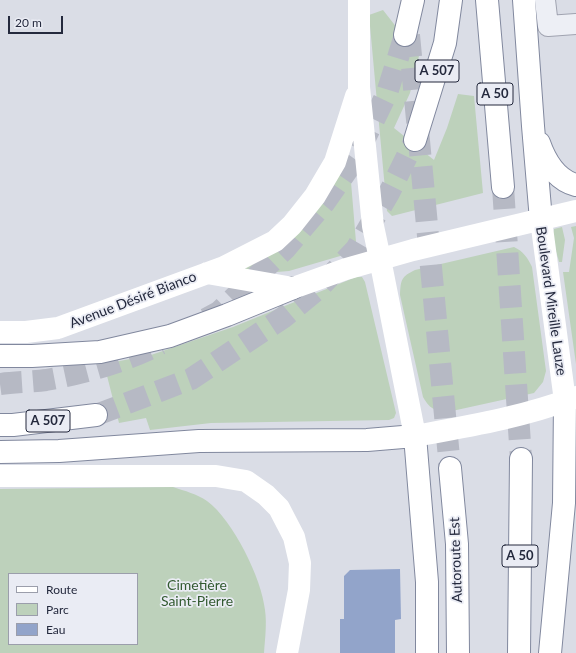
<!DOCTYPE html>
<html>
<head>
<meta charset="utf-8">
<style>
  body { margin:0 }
  #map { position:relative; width:576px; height:653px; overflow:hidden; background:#dadde6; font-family:Lato,sans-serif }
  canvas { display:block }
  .legend { position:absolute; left:8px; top:573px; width:130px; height:72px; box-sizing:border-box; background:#eaecf4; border:1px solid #9b9eab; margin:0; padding:5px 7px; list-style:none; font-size:12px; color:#24293d }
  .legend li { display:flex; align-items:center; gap:8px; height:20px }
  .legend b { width:20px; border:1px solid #9b9eab }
  .scale { position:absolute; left:8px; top:16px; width:55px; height:18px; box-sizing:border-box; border:2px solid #24293d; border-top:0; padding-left:5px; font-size:12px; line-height:14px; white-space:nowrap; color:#24293d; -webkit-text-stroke:3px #eaecf4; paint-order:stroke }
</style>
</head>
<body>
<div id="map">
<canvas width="576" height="653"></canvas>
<ul class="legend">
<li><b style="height:5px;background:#fff"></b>Route</li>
<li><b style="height:11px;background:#bdd1bb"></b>Parc</li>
<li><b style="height:11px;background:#92a4ca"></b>Eau</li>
</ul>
<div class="scale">20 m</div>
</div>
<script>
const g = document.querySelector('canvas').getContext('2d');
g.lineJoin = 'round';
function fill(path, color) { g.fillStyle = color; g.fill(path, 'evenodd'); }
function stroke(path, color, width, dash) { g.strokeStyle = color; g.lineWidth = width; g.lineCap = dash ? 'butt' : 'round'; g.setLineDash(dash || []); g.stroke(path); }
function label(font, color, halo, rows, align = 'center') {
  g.font = font + ' Lato,sans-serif'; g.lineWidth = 3.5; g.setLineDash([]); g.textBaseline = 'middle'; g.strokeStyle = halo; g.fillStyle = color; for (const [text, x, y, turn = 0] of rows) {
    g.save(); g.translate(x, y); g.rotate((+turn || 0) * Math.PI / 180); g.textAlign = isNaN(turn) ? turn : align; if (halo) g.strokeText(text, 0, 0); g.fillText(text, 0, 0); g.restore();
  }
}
fill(new Path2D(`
  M383 10 419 56 410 93 394 128 434 160 447 128 458 94 474 96 483 193 392 216 387 211 369 15Z
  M348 146 356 242 352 250 347 254 289 271 252 274 236 266 249 261Z
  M576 226V364L563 272H569L574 238 571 227Z
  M562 227 565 240 562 262H559C557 253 550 238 554 229Z
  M514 247C523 251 528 258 532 267L546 371 543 382 534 393 452 411C436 411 431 411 423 397L400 295C401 279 401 277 415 270Z
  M356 277H362L365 282 396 413 394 418 389 420 211 423 150 430 146 418 119 423 104 364 151 355 233 327Z
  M173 487C185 491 197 494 207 501 233 520 262 579 265 610 267 624 265 639 264 653H0V489ZM9 574H137V644H9Z`), '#bdd1bb');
fill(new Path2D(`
  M400 569 401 619 395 620V653H340V619H344V576L350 570Z`), '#92a4ca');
stroke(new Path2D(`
  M409 35 450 468
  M503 187 521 459
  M206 319 219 312 285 249 325 202 355 159 387 93 405 35
  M0 384C15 382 31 382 46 380 82 374 128 361 160 344
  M96 415 191 379 284 317 319 288 356 249 389 193 415 140`), '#b6b9c4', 22, [22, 11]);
const street = new Path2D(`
  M545 0 548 26 576 24`);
const highway = new Path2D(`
  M487 0 503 187
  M524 0 533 126 541 220
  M405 35 413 0
  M415 140 445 43 451 0
  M539 143C545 160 556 180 576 185
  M0 356H32L100 352 170 336 227 315 293 288
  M0 425H13L96 415
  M0 452 59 451 199 441 367 440 415 436 427 582V653
  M450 468 457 544 458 653
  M519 653 521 459
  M550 653 564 503 565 401`);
stroke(street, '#a0a3b0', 22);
stroke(highway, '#81889e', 24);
stroke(street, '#edeff5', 20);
stroke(new Path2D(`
  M359 0V87L373 226 380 259 415 436C470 426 524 417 576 397
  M541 220 565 401
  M207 273 293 288 346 269 413 250 576 211
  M0 332H26L58 328 224 267 275 241 292 225 315 196 335 162 356 96
  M0 476H216L246 481 266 495 279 508 294 537 300 563 299 590 287 653`), '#fff', 22);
stroke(highway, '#fff', 22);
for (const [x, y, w] of [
  [437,71,44],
  [495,94,36],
  [48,421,44],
  [520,556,36]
]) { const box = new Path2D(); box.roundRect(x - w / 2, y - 11, w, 22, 3); g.fillStyle = '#eaecf4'; g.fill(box); stroke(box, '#24293d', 1); }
label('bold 13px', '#24293d', null, [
  ["A 507",437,71],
  ["A 50",495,94],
  ["A 507",48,421],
  ["A 50",520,556]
]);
label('14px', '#24293d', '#eaecf4', [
  ["Avenue Désiré Bianco",133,300,-21],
  ["Boulevard Mireille Lauze",551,301,82],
  ["Autoroute Est",456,560,-92]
]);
label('14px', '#325a30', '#eaecf4', [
  ["Cimetière",197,585],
  ["Saint-Pierre",197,601]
]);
</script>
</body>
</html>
